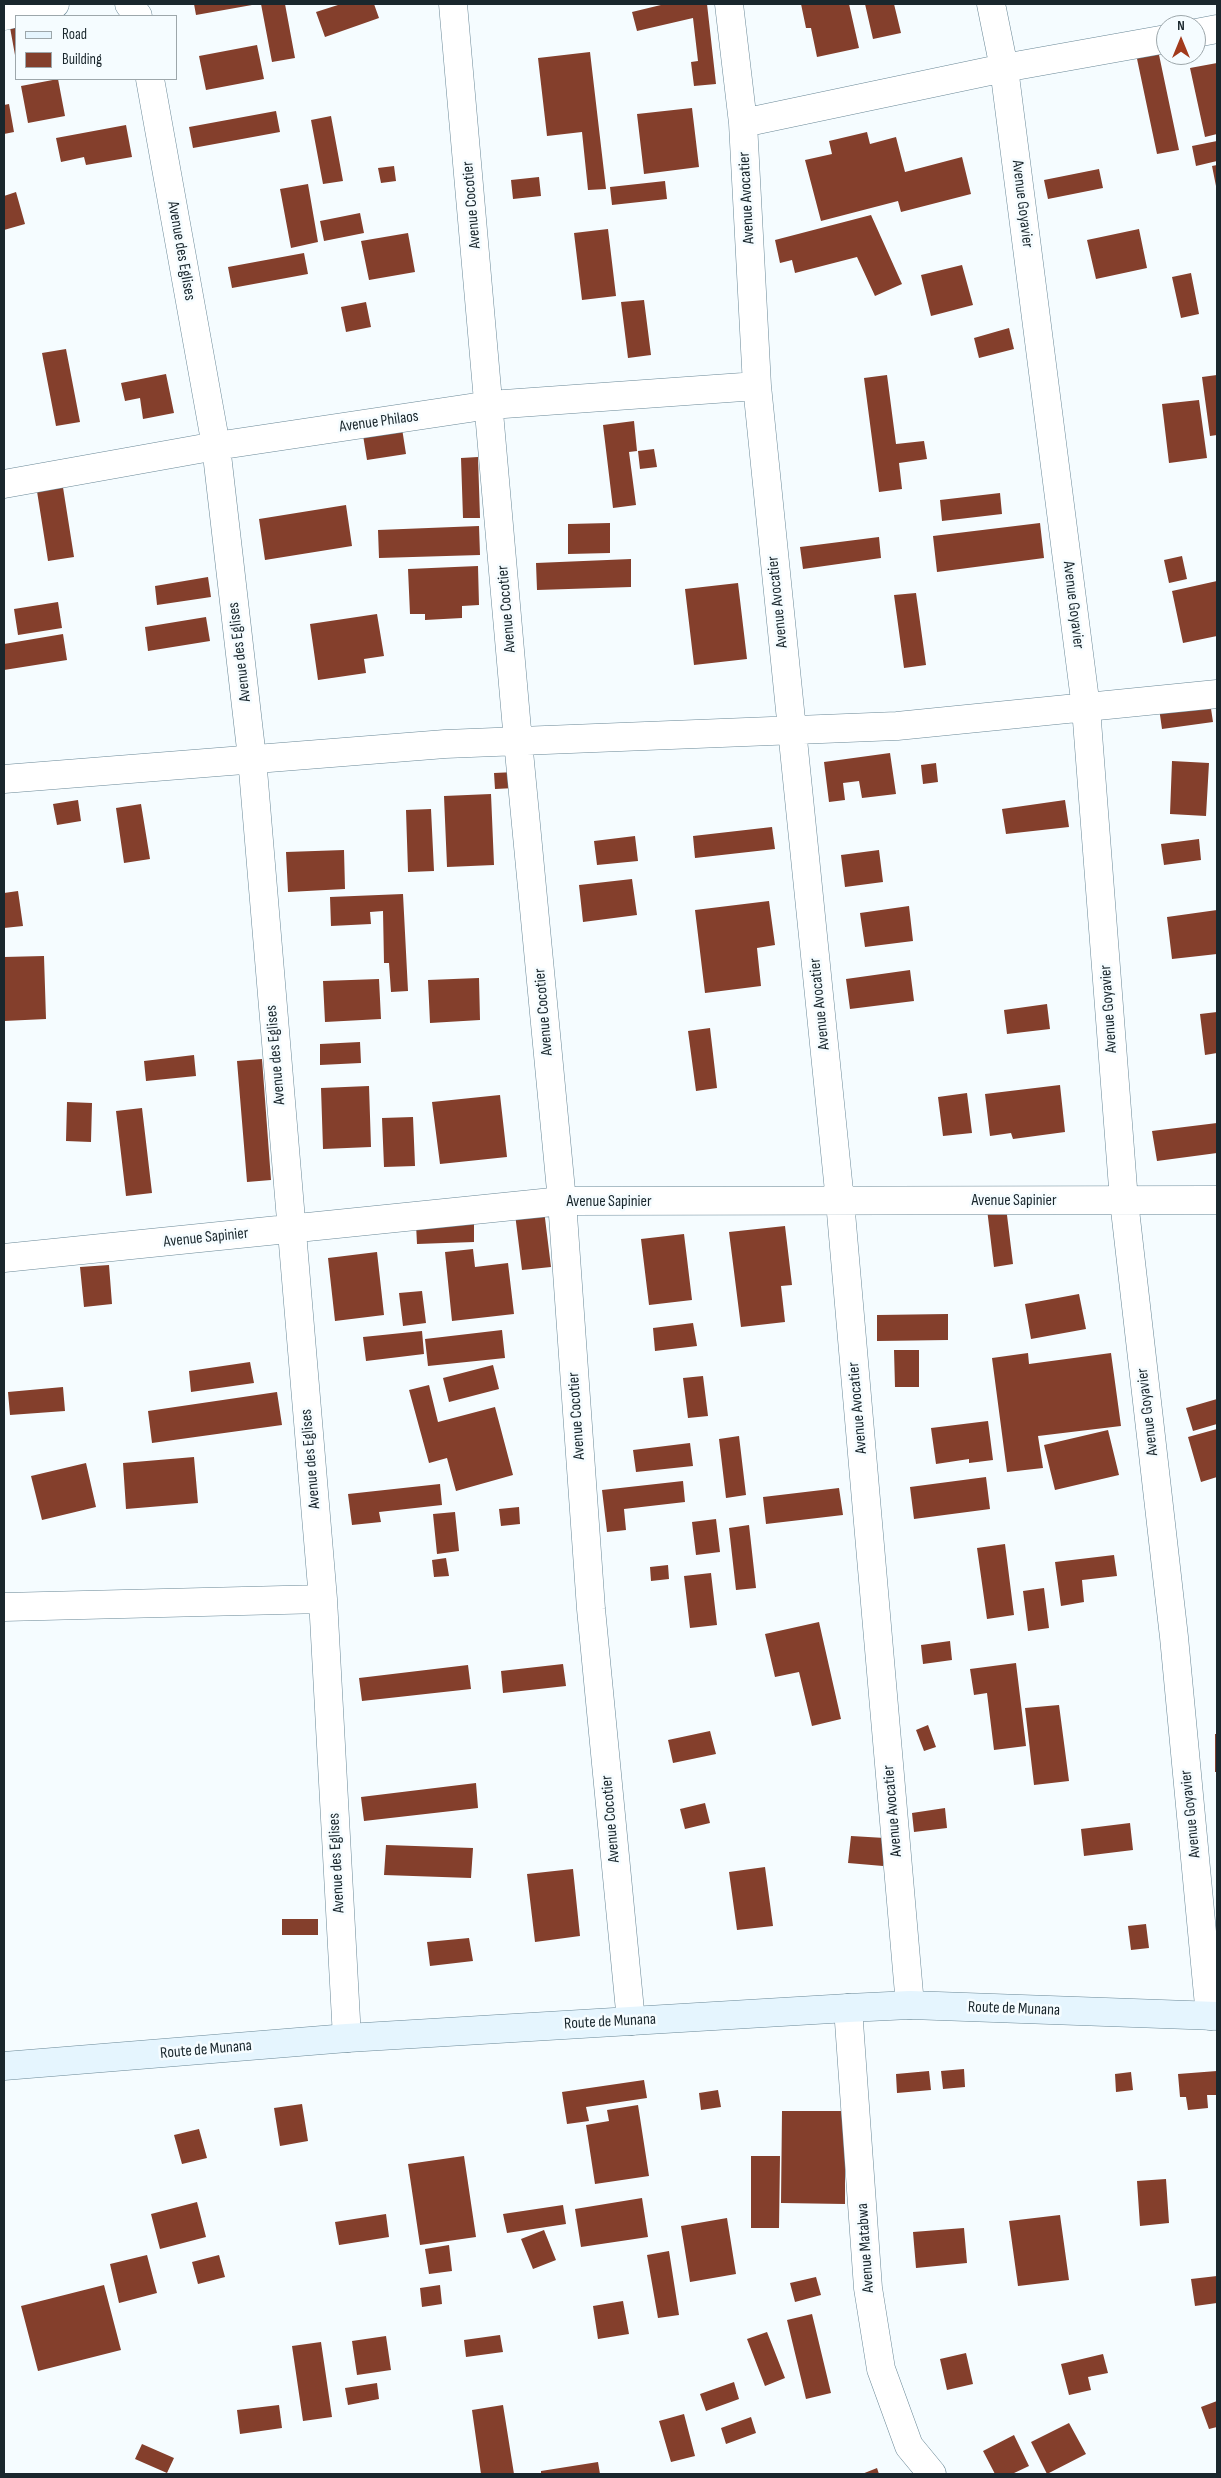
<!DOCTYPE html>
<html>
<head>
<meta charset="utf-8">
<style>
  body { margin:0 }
  #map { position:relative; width:1221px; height:2478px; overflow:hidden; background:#f5fcff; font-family:"Sofia Sans Condensed",sans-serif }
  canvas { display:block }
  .frame { position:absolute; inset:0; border:5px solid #1a272d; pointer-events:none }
  .legend { position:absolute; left:15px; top:15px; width:162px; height:65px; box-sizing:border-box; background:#f5fcff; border:1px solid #9da7ab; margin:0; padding:6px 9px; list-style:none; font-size:15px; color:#1a272d }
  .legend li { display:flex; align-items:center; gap:10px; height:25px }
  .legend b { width:25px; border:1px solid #9da7ab }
  .north { position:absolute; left:1156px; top:15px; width:50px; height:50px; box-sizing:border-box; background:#f5fcff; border:1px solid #9da7ab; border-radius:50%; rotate:0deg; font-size:14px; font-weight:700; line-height:20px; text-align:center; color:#1a272d }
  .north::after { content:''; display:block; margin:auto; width:18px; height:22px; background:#a23a1c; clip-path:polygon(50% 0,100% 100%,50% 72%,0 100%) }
</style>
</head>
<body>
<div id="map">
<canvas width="1221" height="2478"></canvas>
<div class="frame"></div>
<ul class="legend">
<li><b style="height:6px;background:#e5f5fe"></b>Road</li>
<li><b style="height:14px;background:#843f2c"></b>Building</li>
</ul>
<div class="north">N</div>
</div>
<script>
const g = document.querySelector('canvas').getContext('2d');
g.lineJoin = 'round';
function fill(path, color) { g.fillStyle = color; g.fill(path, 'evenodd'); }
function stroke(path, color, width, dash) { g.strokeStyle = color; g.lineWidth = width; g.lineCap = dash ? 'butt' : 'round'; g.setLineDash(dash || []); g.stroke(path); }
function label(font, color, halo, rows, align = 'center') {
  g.font = font + ' "Sofia Sans Condensed",sans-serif'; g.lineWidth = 5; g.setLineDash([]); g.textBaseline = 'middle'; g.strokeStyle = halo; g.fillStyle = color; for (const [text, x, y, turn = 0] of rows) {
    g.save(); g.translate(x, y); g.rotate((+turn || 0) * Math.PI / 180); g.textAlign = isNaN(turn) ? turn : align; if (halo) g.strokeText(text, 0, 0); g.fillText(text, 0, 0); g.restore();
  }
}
fill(new Path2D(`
  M194 4H252V5L196 15Z
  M261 4H285L295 58 272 62Z
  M341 4H374L379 18 325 37 316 12Z
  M665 4H707L716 84 694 86 691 62 698 61 693 18 637 31 632 12Z
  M801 4H849L859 48 817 57 811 28H806Z
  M865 4H894L901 33 873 39Z
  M16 21V55H15L9 22Z
  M257 45 264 79 206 90 199 56Z
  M1158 50 1179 150 1157 154 1136 54Z
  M590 52 606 189 588 190 582 132 547 136 538 58Z
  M1217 63V134L1205 137 1190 68Z
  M58 79 65 116 28 123 21 86Z
  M9 104 14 132 4 134V105Z
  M692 108 699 167 644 174 637 114Z
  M276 111 280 132 193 148 189 127Z
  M331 116 343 181 323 184 311 120Z
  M126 125 132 157 86 165 84 157 61 162 56 138Z
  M867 132 870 144 896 137 905 172 962 157 971 194 901 212 898 201 821 221 805 160 832 154 829 141Z
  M1217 141V161L1196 166 1192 146Z
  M1217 165V186H1216L1212 166Z
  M394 166 396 181 381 183 378 168Z
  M1099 169 1103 188 1048 199 1044 180Z
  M539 177 541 196 513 199 511 180Z
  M665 181 667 199 612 205 610 187Z
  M308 184 318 242 291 248 280 189Z
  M16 192 25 224 4 230V196Z
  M360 213 364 233 324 241 320 221Z
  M871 215 902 284 875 296 857 257 795 273 792 260 780 263 775 240Z
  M608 229 616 296 582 300 574 233Z
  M1139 229 1147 268 1096 279 1087 240Z
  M408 233 415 272 369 280 361 241Z
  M304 253 308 274 232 288 228 267Z
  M962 265 973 305 931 316 921 275Z
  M1191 273 1199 314 1181 318 1172 277Z
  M644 300 651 355 628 358 621 302Z
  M366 302 371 327 346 332 341 307Z
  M1009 328 1014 349 979 358 974 338Z
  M66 349 80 422 56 426 42 353Z
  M166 374 174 413 143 419 140 398 125 401 121 383Z
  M887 375 896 444 924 441 927 459 899 463 902 489 879 492 864 378Z
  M1217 375V435L1210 436 1202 377Z
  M1199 400 1207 458 1169 463 1162 404Z
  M634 421 637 451 629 452 636 505 613 508 603 425Z
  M401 422 406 454 367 460 362 429Z
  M654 449 657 467 640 469 638 451Z
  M478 457 480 518H463L461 458Z
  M62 481 74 557 48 561 36 485Z
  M1000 493 1002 514 942 521 940 500Z
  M346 505 352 546 265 560 259 519Z
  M610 523V553L568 554V524Z
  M1040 523 1044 558 937 572 933 536Z
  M479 526 480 555 379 558 378 530Z
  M879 537 881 558 803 569 800 547Z
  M1182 556 1187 579 1169 583 1164 560Z
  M631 559V587L537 590 536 563Z
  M478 566 479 605 462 606V618L425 620V614H410L408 569Z
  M208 577 211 597 157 605 155 586Z
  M1217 581V636L1183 643 1172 591Z
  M738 583 747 659 694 665 685 589Z
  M916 593 926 665 904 668 894 595Z
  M58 602 62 628 18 635 14 609Z
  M377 614 384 656 364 659 366 673 318 680 310 624Z
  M206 617 210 641 148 651 145 627Z
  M63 634 67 660 4 670V644Z
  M1210 702 1213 722 1162 729 1159 708Z
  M890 753 896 794 862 798 859 781 843 783 845 800 829 802 824 762Z
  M1172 761 1209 763 1206 816 1170 814Z
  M936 763 938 782 923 784 921 765Z
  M515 772V788L495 789 494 773Z
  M491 794 494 865 447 867 444 796Z
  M78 800 81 821 57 825 53 804Z
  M1065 800 1069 827 1006 834 1002 809Z
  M141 804 150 859 124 863 116 808Z
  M431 809 434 871 408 872 406 810Z
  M772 827 775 849 695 858 693 836Z
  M635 836 638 861 597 865 594 841Z
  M1199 839 1201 860 1164 865 1161 844Z
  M344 850 345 889 288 892 286 852Z
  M879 850 883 882 845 887 841 855Z
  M632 879 637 915 583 922 579 885Z
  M18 891 23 926 4 928V893Z
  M403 894 408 991 391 992 389 963H384L383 911 370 912 371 924 331 926 330 897Z
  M769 901 775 945 757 948 761 986 705 993 695 910Z
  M909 906 913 941 865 947 860 913Z
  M1217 910V954L1172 959 1167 917Z
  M44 956 46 1019 4 1021V957Z
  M910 970 914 1001 850 1009 846 979Z
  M479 978 480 1020 430 1023 428 980Z
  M379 979 381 1019 325 1022 323 981Z
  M1047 1004 1050 1029 1007 1034 1004 1010Z
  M1217 1012V1053L1205 1055 1200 1014Z
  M710 1028 717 1088 696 1091 688 1031Z
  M360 1042 361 1063 320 1065V1044Z
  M194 1055 196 1076 146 1081 144 1061Z
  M262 1059 271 1180 247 1182 237 1061Z
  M1060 1085 1065 1132 1013 1139 1011 1133 990 1136 985 1094Z
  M369 1086 371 1147 323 1149 321 1088Z
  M967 1093 972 1133 943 1136 938 1097Z
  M500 1095 507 1157 440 1164 432 1102Z
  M67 1102 92 1103 91 1142 66 1141Z
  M142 1108 152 1193 126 1196 116 1111Z
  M413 1117 415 1166 384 1167 382 1118Z
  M1217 1123V1153L1157 1161 1152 1131Z
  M1006 1207 1013 1264 994 1267 987 1209Z
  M544 1210 551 1267 522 1270 515 1214Z
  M474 1222V1242L417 1244 416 1224Z
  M785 1226 792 1285 781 1286 785 1322 741 1327 729 1232Z
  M684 1234 692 1300 649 1305 641 1239Z
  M473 1249 475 1267 508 1263 514 1314 452 1321 445 1252Z
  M377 1252 384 1315 335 1321 328 1258Z
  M109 1265 112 1304 84 1307 80 1267Z
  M422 1291 426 1323 403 1326 399 1293Z
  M1079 1294 1086 1329 1031 1339 1025 1304Z
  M948 1314V1340L877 1341V1315Z
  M693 1323 697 1346 655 1351 653 1328Z
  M502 1330 505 1358 428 1366 425 1339Z
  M422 1331 424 1354 366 1361 363 1337Z
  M894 1350H919V1387H895Z
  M1028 1353 1029 1364 1111 1353 1121 1426 1038 1436 1043 1468 1007 1472 992 1358Z
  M250 1362 254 1383 191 1392 189 1371Z
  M493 1365 499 1389 449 1402 443 1378Z
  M703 1376 708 1416 688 1418 683 1378Z
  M429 1385 438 1422 495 1407 513 1475 456 1491 447 1458 429 1463 409 1390Z
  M63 1387 65 1411 10 1415 8 1392Z
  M277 1392 282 1425 152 1443 148 1411Z
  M1217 1399V1424L1193 1431 1186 1408Z
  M988 1421 993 1460 969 1463V1459L936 1464 931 1428Z
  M1217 1429V1477L1201 1482 1188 1437Z
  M1108 1430 1119 1475 1055 1490 1044 1445Z
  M739 1436 746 1495 726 1498 719 1439Z
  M690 1443 693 1466 636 1472 633 1450Z
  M194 1457 198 1503 126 1509 123 1463Z
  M86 1463 96 1507 42 1520 31 1476Z
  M986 1477 990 1509 914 1519 910 1487Z
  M683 1481 685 1502 624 1509 626 1530 607 1532 602 1490Z
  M440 1484 442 1505 379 1512 381 1522 352 1525 348 1494Z
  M839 1488 843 1515 766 1524 763 1497Z
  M519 1507 520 1524 501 1526 499 1509Z
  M455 1512 459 1551 437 1554 433 1514Z
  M716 1519 720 1552 696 1555 692 1522Z
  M749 1525 756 1588 736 1590 729 1528Z
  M1005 1544 1014 1615 987 1619 977 1548Z
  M1114 1555 1117 1576 1082 1580 1084 1602 1061 1606 1055 1562Z
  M446 1558 449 1576 434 1577 432 1560Z
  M668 1565 669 1579 651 1581 650 1567Z
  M711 1573 717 1625 690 1628 684 1576Z
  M1044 1588 1049 1628 1028 1631 1023 1591Z
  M819 1622 841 1719 812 1726 799 1672 775 1677 765 1634Z
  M950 1641 952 1660 923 1664 921 1645Z
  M1016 1663 1026 1746 994 1750 987 1693 974 1695 970 1669Z
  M563 1664 566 1686 503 1693 501 1671Z
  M468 1665 471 1689 362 1701 359 1678Z
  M1059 1705 1069 1781 1034 1785 1025 1708Z
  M928 1725 936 1747 924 1751 916 1730Z
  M710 1731 716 1754 673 1763 668 1740Z
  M1215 1734H1217V1772H1215Z
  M476 1783 478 1808 364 1821 361 1797Z
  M705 1803 710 1823 685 1829 680 1809Z
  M945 1808 947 1828 914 1832 912 1813Z
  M1130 1823 1133 1850 1084 1856 1081 1829Z
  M851 1836 885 1838 883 1866 848 1863Z
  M386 1845 473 1848 471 1878 384 1875Z
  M765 1867 773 1926 737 1930 729 1872Z
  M573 1869 580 1936 535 1942 527 1874Z
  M282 1919H318V1935H282Z
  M1146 1924 1149 1948 1131 1950 1128 1926Z
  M469 1938 473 1961 430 1966 427 1942Z
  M964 2069 965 2087 943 2089 941 2071Z
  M929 2071 931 2090 897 2093 896 2074Z
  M1217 2071V2095H1207L1208 2108 1188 2110 1186 2097H1180L1178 2074Z
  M1131 2072 1133 2090 1116 2092 1115 2074Z
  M644 2080 647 2098 586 2107 589 2121 567 2124 562 2092Z
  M718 2090 721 2107 701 2110 699 2093Z
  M302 2104 308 2141 280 2146 274 2108Z
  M638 2105 649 2176 595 2184 586 2125 609 2121 607 2110Z
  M782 2111H845V2204L781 2203Z
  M199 2129 207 2158 182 2164 174 2135Z
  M464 2156 476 2237 420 2245 408 2164Z
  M751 2156H780L779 2228H751Z
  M1166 2179 1169 2223 1140 2226 1137 2181Z
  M642 2198 648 2237 581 2247 575 2209Z
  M197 2202 206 2237 160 2249 151 2214Z
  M563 2205 566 2224 507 2233 503 2214Z
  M386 2214 389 2237 339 2245 335 2222Z
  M1060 2215 1069 2280 1018 2286 1009 2221Z
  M727 2218 736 2274 690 2282 681 2226Z
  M964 2228 967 2263 916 2268 913 2232Z
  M544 2230 556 2260 533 2269 521 2239Z
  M449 2245 452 2271 429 2274 425 2249Z
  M669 2251 679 2315 658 2318 647 2255Z
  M147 2255 157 2293 119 2303 110 2264Z
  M219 2255 225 2277 198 2284 192 2262Z
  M1217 2276V2303L1195 2306 1191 2279Z
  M816 2277 821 2295 795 2302 790 2283Z
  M104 2285 121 2350 38 2371 21 2306Z
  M440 2285 442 2304 422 2307 420 2288Z
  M623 2301 629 2334 598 2339 593 2306Z
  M812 2314 831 2393 806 2399 787 2320Z
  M767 2332 785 2378 765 2386 747 2339Z
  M500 2335 503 2352 466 2357 464 2340Z
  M386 2336 391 2370 357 2375 352 2341Z
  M321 2342 332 2417 303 2421 292 2346Z
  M966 2353 973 2384 947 2390 940 2359Z
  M1103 2354 1108 2373 1088 2377 1091 2390 1069 2395 1061 2364Z
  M734 2382 739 2399 706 2411 700 2394Z
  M377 2383 379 2399 348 2405 345 2388Z
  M1217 2401V2427L1209 2429 1201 2407Z
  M279 2405 282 2428 240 2434 237 2410Z
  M503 2405 514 2474H481L472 2410Z
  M684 2414 695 2456 671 2462 659 2421Z
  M751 2417 756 2433 726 2444 721 2428Z
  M1069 2423 1086 2454 1047 2474 1031 2442Z
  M1014 2435 1029 2466 1012 2474H995L983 2451Z
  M142 2444 174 2458 167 2473 135 2459Z
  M598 2462 600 2474H541V2471Z
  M877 2468 879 2474H862Z`), '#843f2c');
const minor = new Path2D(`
  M129 4 138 16
  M453 4 518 741 562 1201 591 1609 631 2021
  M729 4 743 123 757 386 840 1201 910 2005
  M991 4 1004 68 1086 708 1124 1201 1174 1637 1210 2016
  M4 16 55 4
  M1196 33 1217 29
  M150 79 216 446 252 758 323 1599 347 2038
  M743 123 1004 68 1166 39
  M4 484 216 446 490 405 757 386
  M4 779 445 744 897 726 1217 694
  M4 1258 562 1201 1217 1200
  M4 1607 323 1599
  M848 2008 868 2288 881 2369 909 2446 932 2474`);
const secondary = new Path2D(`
  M4 2066 347 2038 848 2008 910 2005 1217 2016`);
stroke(minor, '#6a8897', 29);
stroke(secondary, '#6a8897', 29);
stroke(minor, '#fff', 28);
stroke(secondary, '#e5f5fe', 28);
label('16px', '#1a272d', '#f5fcff', [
  ["Avenue Avocatier",747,198,-93],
  ["Avenue Goyavier",1022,204,83],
  ["Avenue Cocotier",472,205,-95],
  ["Avenue des Eglises",181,251,80],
  ["Avenue Philaos",379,422,-8],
  ["Avenue Avocatier",778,602,-96],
  ["Avenue Goyavier",1073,605,83],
  ["Avenue Cocotier",507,609,-95],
  ["Avenue des Eglises",240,652,-97],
  ["Avenue Avocatier",820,1004,-96],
  ["Avenue Goyavier",1109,1009,-94],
  ["Avenue Cocotier",544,1012,-95],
  ["Avenue des Eglises",276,1055,-95],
  ["Avenue Sapinier",1014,1201],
  ["Avenue Sapinier",609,1202],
  ["Avenue Sapinier",206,1238,-6],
  ["Avenue Avocatier",858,1408,-95],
  ["Avenue Goyavier",1148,1412,-97],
  ["Avenue Cocotier",577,1416,-94],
  ["Avenue des Eglises",311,1459,-95],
  ["Avenue Avocatier",893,1811,-95],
  ["Avenue Goyavier",1191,1814,-96],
  ["Avenue Cocotier",611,1819,-95],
  ["Avenue des Eglises",337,1863,-93],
  ["Route de Munana",1014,2009,2],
  ["Route de Munana",610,2022,-3],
  ["Route de Munana",206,2050,-5],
  ["Avenue Matabwa",866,2248,-94]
]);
</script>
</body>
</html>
